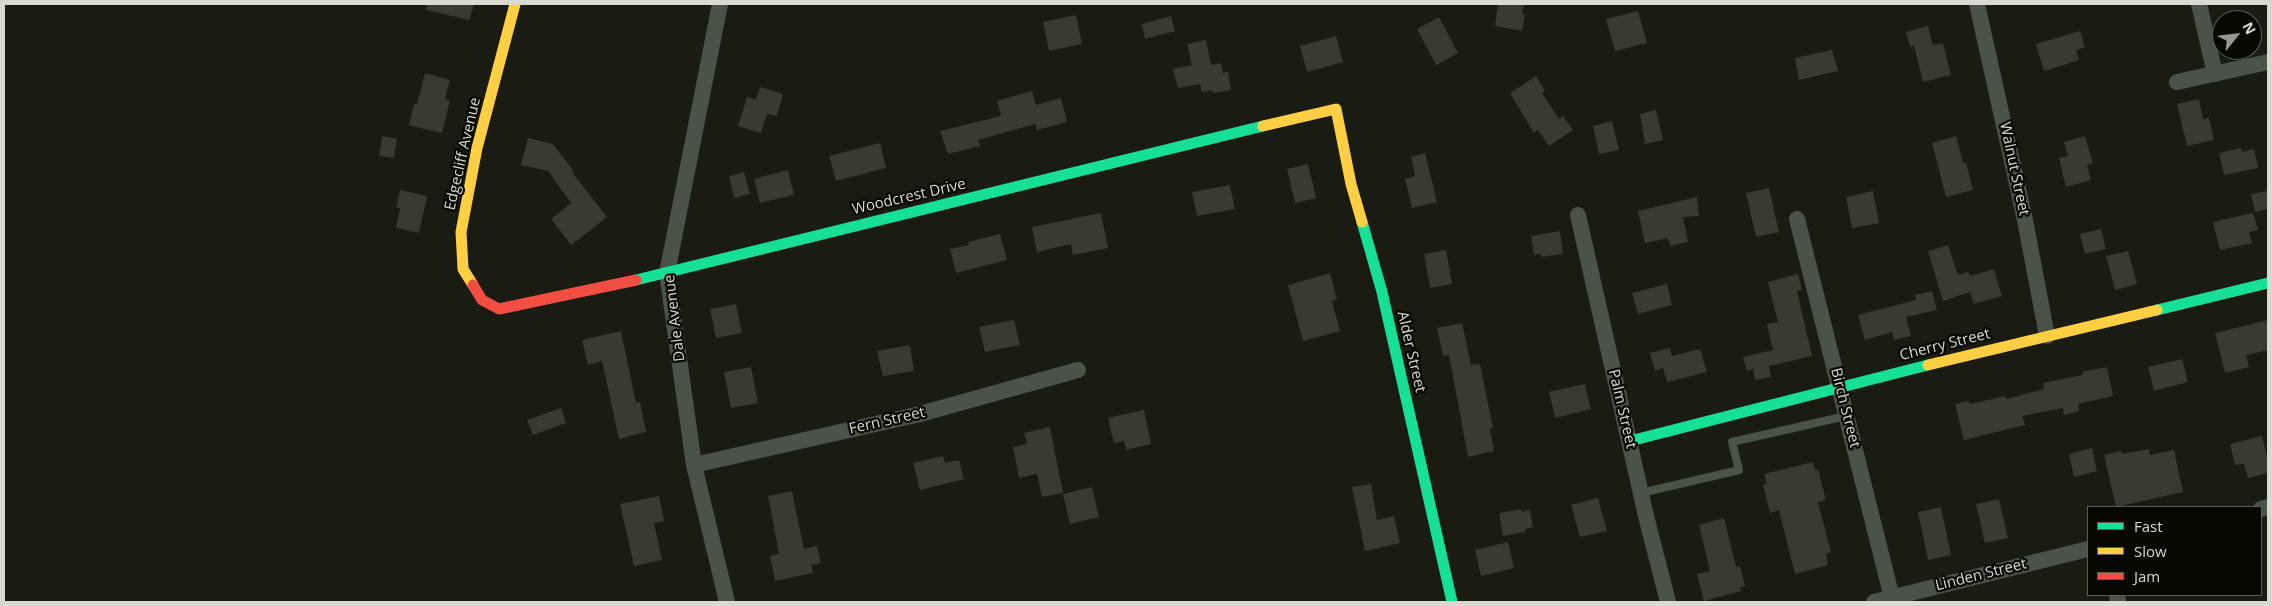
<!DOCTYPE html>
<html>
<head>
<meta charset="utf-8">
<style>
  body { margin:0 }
  #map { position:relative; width:2272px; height:606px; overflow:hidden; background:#1a1b12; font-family:"Open Sans",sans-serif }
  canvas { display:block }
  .frame { position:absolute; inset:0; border:5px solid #d8dacf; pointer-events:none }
  .legend { position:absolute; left:2087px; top:506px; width:175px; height:90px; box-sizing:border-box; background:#080803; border:1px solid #5b5c55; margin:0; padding:6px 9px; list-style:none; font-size:15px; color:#d8dacf }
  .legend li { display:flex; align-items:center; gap:10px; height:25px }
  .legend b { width:25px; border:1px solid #5b5c55 }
  .north { position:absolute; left:2212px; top:10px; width:50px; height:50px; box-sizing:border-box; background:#080803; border:1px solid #5b5c55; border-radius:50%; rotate:61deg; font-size:14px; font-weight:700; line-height:20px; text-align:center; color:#d8dacf }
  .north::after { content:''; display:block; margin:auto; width:18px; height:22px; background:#96978d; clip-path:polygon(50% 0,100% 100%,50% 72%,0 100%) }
</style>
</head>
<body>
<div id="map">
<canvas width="2272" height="606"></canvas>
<div class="frame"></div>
<ul class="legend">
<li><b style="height:6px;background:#16e098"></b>Fast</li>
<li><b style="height:6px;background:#ffcf43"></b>Slow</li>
<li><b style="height:6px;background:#f24e42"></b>Jam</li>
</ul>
<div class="north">N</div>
</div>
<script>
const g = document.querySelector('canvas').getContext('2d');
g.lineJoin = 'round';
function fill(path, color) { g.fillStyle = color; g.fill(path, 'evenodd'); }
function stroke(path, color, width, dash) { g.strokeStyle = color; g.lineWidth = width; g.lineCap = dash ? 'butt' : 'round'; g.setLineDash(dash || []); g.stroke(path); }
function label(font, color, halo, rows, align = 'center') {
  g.font = font + ' "Open Sans",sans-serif'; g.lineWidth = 4.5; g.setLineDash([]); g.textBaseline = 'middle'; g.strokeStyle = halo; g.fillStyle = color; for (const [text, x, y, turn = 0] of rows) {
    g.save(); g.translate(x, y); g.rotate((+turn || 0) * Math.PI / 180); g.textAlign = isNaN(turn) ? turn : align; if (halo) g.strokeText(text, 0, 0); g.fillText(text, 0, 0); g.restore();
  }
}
fill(new Path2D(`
  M427 4H474L469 20 426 10Z
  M1498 4H1524L1522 14H1525L1522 31 1495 26Z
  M1638 11 1647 43 1615 51 1606 19Z
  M1076 15 1082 44 1049 51 1043 22Z
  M1171 16 1175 31 1145 39 1142 24Z
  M1439 17 1458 53 1436 65 1417 29Z
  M1928 26 1933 45 1943 43 1951 75 1923 82 1914 46 1910 47 1906 32Z
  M2080 31 2085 47 2076 50 2079 60 2044 71 2036 44Z
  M1336 36 1343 62 1307 72 1300 46Z
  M1206 40 1211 65 1221 63 1223 73 1228 72 1231 90 1213 93 1212 90 1202 92 1200 84 1178 88 1173 69 1192 65 1187 44Z
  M1832 50 1838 71 1799 80 1795 58Z
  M425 73 450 80 445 99 450 100 442 133 409 125 414 104H417Z
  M1536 76 1545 91 1542 93 1559 119 1563 116 1573 130 1549 146 1538 130 1534 133 1510 93Z
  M760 87 783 94 777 116 767 114 761 133 738 126 747 97 756 100Z
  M1032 91 1036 105 1061 98 1067 122 1037 130 1036 124 978 140 980 146 948 154 940 131 1001 116 997 101Z
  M2199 99 2203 119 2209 118 2214 140 2187 146 2177 104Z
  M1656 110 1663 140 1645 144 1640 114Z
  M1612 121 1619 150 1599 154 1593 126Z
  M382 136 397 139 394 158 379 156Z
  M1956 136 1963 163 1966 162 1973 190 1946 197 1932 143Z
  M2085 136 2093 163 2087 165 2091 180 2066 187 2059 158 2068 156 2064 142Z
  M528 138 553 144 573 170 572 172 607 217 571 245 551 219 571 203 548 171 521 165Z
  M880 143 886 168 836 181 829 156Z
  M2241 148 2242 152 2254 149 2258 168 2224 175 2219 153Z
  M1425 153 1437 202 1412 208 1405 179 1415 176 1411 157Z
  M1308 164 1316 198 1295 203 1287 169Z
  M788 170 794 195 760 203 754 179Z
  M744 172 750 194 734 198 729 176Z
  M1230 185 1235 209 1197 216 1192 192Z
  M1769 188 1779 232 1756 237 1746 193Z
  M400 190 427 196 419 233 396 228 400 208 396 207Z
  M1873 191 1879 223 1852 228 1846 197Z
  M2268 191V209L2255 212 2251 194Z
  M1697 197 1699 216 1683 217 1688 242 1670 246 1668 238 1645 243 1638 211Z
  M1101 213 1108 248 1073 255 1071 244 1037 252 1032 227Z
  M2253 213 2258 230 2249 232 2252 243 2220 250 2213 222Z
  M2101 229 2106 249 2085 254 2080 234Z
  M1560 231 1563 254 1541 257V254L1534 255 1531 236Z
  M1000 234 1007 260 956 273 950 249 969 245 968 242Z
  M1948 245 1958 275 1968 272 1970 276 1994 269 2002 296 1974 304 1970 292 1943 301 1928 251Z
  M1446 250 1452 284 1430 288 1424 254Z
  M2128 251 2137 284 2115 290 2106 256Z
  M1330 273 1337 300 1332 301 1340 331 1303 341 1288 285Z
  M1798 274 1802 290 1797 291 1812 356 1769 366 1771 377 1755 380 1753 369 1747 371 1743 357 1773 350 1767 324 1778 322 1768 282Z
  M1667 284 1672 305 1638 314 1632 293Z
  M1932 291 1937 310 1906 317 1911 336 1894 340 1892 332 1865 340 1858 315 1916 300 1915 295Z
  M736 304 742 333 716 338 710 309Z
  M1014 320 1020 345 985 352 979 327Z
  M2268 320V350L2246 355 2249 367 2225 373 2215 333Z
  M1462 323 1471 365 1480 364 1493 428 1490 429 1494 451 1468 457 1449 355 1443 356 1437 328Z
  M621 331 636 403 640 402 646 432 619 439 602 361 588 365 582 340Z
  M910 345 914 371 883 376 877 351Z
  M1670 348 1672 356 1700 349 1707 372 1667 382 1663 368 1655 371 1650 353Z
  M2182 359 2188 382 2154 391 2148 367Z
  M751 367 758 403 731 408 724 372Z
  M2107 367 2113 396 2078 404 2079 411 2064 415 2063 408 2022 416 2025 425 1964 440 1955 404 1969 401 1970 404 2005 396 2006 399 2044 389 2043 383 2083 375 2082 372Z
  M1585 384 1591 409 1555 418 1549 392Z
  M561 408 566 423 533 435 527 420Z
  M1144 410 1151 444 1126 450 1124 441 1114 443 1108 418Z
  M1050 427 1063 493 1042 497 1037 474 1019 478 1013 447 1027 444 1024 433Z
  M2262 436 2268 462V473L2248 478 2244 464 2235 465 2230 444Z
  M2092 448 2097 471 2074 477 2069 454Z
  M2149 449 2150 455 2174 450 2183 492 2116 507 2104 455 2121 451 2122 454Z
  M943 456 945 463 959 460 964 479 920 490 913 463Z
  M1813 462 1815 470 1818 469 1826 500 1818 502 1831 552 1826 554 1828 565 1795 574 1779 510 1770 513 1763 485 1767 484 1764 474Z
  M1371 484 1377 520 1394 516 1400 543 1365 551 1352 487Z
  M1092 487 1099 517 1070 524 1063 494Z
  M792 491 804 549 817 546 821 563 811 565 813 573 775 581 770 556 779 554 768 496Z
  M659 496 664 521 654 523 662 560 634 566 620 504Z
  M1598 498 1607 531 1580 537 1571 505Z
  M1999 499 2008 538 1985 543 1976 504Z
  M1941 507 1951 555 1928 560 1918 512Z
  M1521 509V512L1530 510 1533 527 1525 529V532L1503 536 1499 513Z
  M1724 518 1736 567 1740 566 1745 586 1740 587 1741 591 1704 601 1697 574 1710 571 1699 525Z
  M1508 542 1514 568 1481 576 1475 550Z`), '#3a3932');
stroke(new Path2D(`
  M1641 493 1739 470 1732 442 1846 416`), '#4b524a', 8);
stroke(new Path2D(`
  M720 4 667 273 694 465 727 602
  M1977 4 2025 220 2047 336
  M2199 4 2215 74
  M2177 82 2268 62
  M1578 215 1646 516 1668 602
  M1797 219 1892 598
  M694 465 920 414 1078 370
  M2261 509 2268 507
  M2117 595 2118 602
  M1874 602 2088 549`), '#4b524a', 16);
stroke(new Path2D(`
  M1362 222 1382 292 1452 602
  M636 280 1263 126
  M2157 310 2268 283
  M1630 441 1928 365`), '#16e098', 11);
stroke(new Path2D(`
  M1263 126 1336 109 1351 184 1362 222
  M473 285 463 269 461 232 477 148 515 4
  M1928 365 2157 310`), '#ffcf43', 11);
stroke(new Path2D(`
  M473 285 482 300 499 309 636 280`), '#f24e42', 11);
label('15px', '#d8dacf', '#080803', [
  ["Edgecliff Avenue",463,154,-77],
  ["Walnut Street",2014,169,78],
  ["Woodcrest Drive",909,197,-13],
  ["Dale Avenue",675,318,-97],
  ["Cherry Street",1945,345,-14],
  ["Alder Street",1411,352,77],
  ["Birch Street",1845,408,76],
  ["Palm Street",1622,409,77],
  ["Fern Street",887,421,-13],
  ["Linden Street",1981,575,-14]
]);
</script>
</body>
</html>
